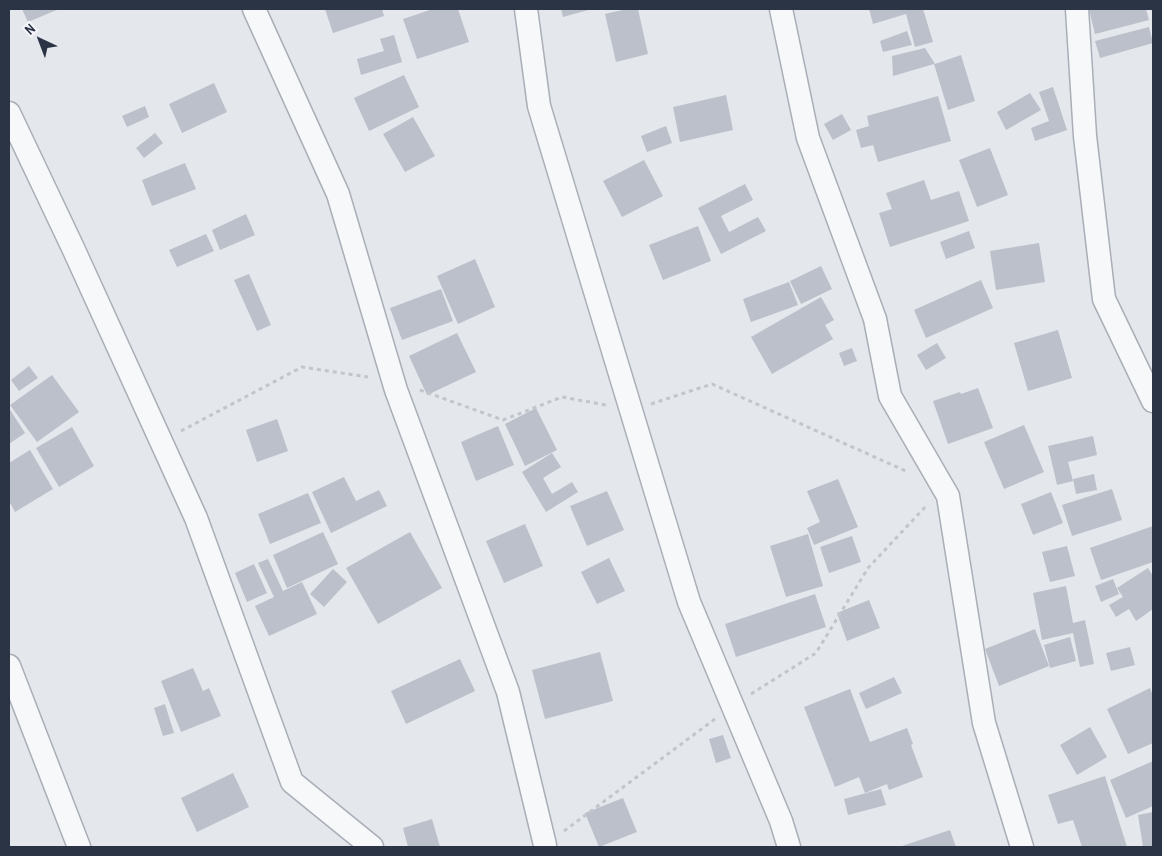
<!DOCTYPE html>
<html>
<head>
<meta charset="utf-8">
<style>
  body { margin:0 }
  #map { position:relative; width:1162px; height:856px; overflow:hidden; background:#e4e7ec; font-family:"Archivo Narrow",sans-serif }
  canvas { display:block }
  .frame { position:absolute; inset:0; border:10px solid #2b3445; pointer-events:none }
  .north { position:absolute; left:15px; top:15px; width:50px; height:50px; -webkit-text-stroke:4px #f4f6f9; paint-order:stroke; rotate:317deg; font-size:14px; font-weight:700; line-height:20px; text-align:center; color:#2b3445 }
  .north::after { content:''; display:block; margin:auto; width:18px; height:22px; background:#2b3445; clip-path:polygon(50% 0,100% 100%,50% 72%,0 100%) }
</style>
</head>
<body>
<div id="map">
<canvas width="1162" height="856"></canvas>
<div class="frame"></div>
<div class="north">N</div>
</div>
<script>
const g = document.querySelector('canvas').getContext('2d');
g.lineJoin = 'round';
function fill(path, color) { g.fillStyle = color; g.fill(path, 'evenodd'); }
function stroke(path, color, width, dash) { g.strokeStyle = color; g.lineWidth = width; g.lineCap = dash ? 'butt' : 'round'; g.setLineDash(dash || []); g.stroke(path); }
fill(new Path2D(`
  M22 9H59L28 22Z
  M325 9H382L384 16 333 33Z
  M433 9H458L469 42 417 59 403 19Z
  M561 9H592L563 17Z
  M627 9H638L648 54 616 62 605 14Z
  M869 9H923L933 42 915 47 906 14 873 24Z
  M1089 9H1146L1149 20 1095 34Z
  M1149 27 1153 43 1100 58 1095 41Z
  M907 31 912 45 883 52 880 41Z
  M394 35 402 62 361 75 357 59 384 51 380 39Z
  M925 48 935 64 961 55 975 101 948 110 934 64 893 76 892 56Z
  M404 75 419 107 369 131 354 98Z
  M214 83 227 112 182 133 169 104Z
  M1053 87 1067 130 1035 141 1031 128 1049 121 1039 92Z
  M1030 93 1041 110 1006 130 997 112Z
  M726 95 733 130 680 142 673 107Z
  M938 96 951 141 878 162 873 145 861 148 856 130 869 126 867 116Z
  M145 106 149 117 127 127 122 116Z
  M842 114 851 130 833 140 824 124Z
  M413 117 435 156 405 172 383 134Z
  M666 126 672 143 647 152 641 136Z
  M155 133 163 143 144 158 136 148Z
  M990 148 1008 195 977 207 959 160Z
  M644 160 663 196 622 217 603 181Z
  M185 163 196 189 152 206 142 180Z
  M924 180 931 200 959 191 969 221 890 247 879 213 892 209 886 193Z
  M745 184 753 200 721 216 729 232 758 217 766 231 721 254 698 208Z
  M246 214 255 235 220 250 212 230Z
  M698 226 711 261 663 280 649 245Z
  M969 231 975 248 946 259 940 242Z
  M206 234 214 251 177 267 169 250Z
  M1039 243 1045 282 996 290 990 251Z
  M475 259 495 307 458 324 437 276Z
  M821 266 832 289 801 304 790 281Z
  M249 274 271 325 257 331 234 280Z
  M981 280 993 308 926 338 914 310Z
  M789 282 798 305 751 322 743 299Z
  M441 289 453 321 402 340 390 308Z
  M821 297 834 320 825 325 833 339 772 374 751 337Z
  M1058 330 1072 378 1028 391 1014 343Z
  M457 333 476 372 427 395 409 356Z
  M937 343 946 358 926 370 917 355Z
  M852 348 857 361 844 366 839 353Z
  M29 366 38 378 19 391 11 380Z
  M52 375 79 412 37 442 10 405Z
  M978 388 993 428 948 444 933 401 960 392 961 394Z
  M9 408 25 433 9 444Z
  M536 408 557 450 525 466 505 424Z
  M277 419 288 451 257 462 246 430Z
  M1024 425 1044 472 1004 489 984 442Z
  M498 426 514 465 476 481 461 442Z
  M72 427 94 466 59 487 36 448Z
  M1093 436 1097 455 1068 462 1073 481 1057 485 1048 446Z
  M30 450 53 489 15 512 9 501V463Z
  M552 453 561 467 543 478 552 494 572 482 578 492 546 512 522 472Z
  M1094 474 1097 490 1076 494 1073 479Z
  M344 477 356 501 379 490 387 506 331 533 312 492Z
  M838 479 858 527 814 545 807 528 820 522 807 491Z
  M1112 489 1122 520 1072 536 1062 505Z
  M607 491 624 530 587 546 570 506Z
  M1051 492 1063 523 1033 535 1021 504Z
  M308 493 321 523 270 544 258 514Z
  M525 524 543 566 504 583 486 541Z
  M1153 526V562L1101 580 1090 548Z
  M323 532 338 564 287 588 273 555Z
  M410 532 442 588 378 624 346 568Z
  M808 534 823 586 786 597 770 546Z
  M852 536 861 562 829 573 820 547Z
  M1067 546 1075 576 1050 582 1042 552Z
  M609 558 625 591 597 604 581 572Z
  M268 559 283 591 302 582 317 614 269 636 255 606 274 597 258 563Z
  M254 564 267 593 247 602 235 573Z
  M1148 568 1153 576V609L1136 621 1129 609 1116 617 1109 605 1123 597 1117 588Z
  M333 569 347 582 324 607 310 594Z
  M1113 579 1119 594 1101 602 1095 586Z
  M1066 586 1073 623 1085 620 1094 664 1080 667 1073 633 1042 640 1033 593Z
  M815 594 826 627 736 657 725 624Z
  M869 600 880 628 847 641 837 613Z
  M1035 629 1049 666 999 686 985 649Z
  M1070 637 1076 661 1050 668 1044 645Z
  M1130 647 1135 665 1111 671 1106 653Z
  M600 652 613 701 545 719 532 670Z
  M460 659 475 691 406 724 391 691Z
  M193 668 203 691 209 688 221 716 181 732 161 681Z
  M894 677 902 693 866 709 859 693Z
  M1150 688 1153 696V743L1128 754 1107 709Z
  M850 689 870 742 907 728 913 744 911 745 923 777 889 790 887 784 865 793 859 777 835 787 804 707Z
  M165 704 174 733 163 736 154 708Z
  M1090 727 1107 757 1077 775 1060 745Z
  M723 735 731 758 716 763 709 739Z
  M1153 761V806L1126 818 1110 780Z
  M233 773 249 807 197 832 181 798Z
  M1105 776 1127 847H1082L1073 820 1058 824 1048 795Z
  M881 789 886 805 848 815 844 799Z
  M623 798 637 832 599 847 585 813Z
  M1153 812V847H1143L1138 815Z
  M432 819 440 847H408L403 828Z
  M950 830 956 847H899Z`), '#bbc0ca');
const minor = new Path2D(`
  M254 9 338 194 396 390 508 692 545 845
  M526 9 539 106 689 602 781 821 789 847
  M781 9 808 138 875 319 890 396 948 496 984 723 1022 847
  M1077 9 1085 136 1104 299 1153 401
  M9 113 73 248 196 518 292 782 372 847
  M9 666 79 847`);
stroke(minor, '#a9aeb7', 25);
stroke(new Path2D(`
  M420 390 503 420 562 397 606 405
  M651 404 712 384 908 472
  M181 431 302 367 368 377
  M751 694 816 653 868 568 928 504
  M564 831 715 719`), '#c2c5cb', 3, [4, 4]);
stroke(minor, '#f7f8fa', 22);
</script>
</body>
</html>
